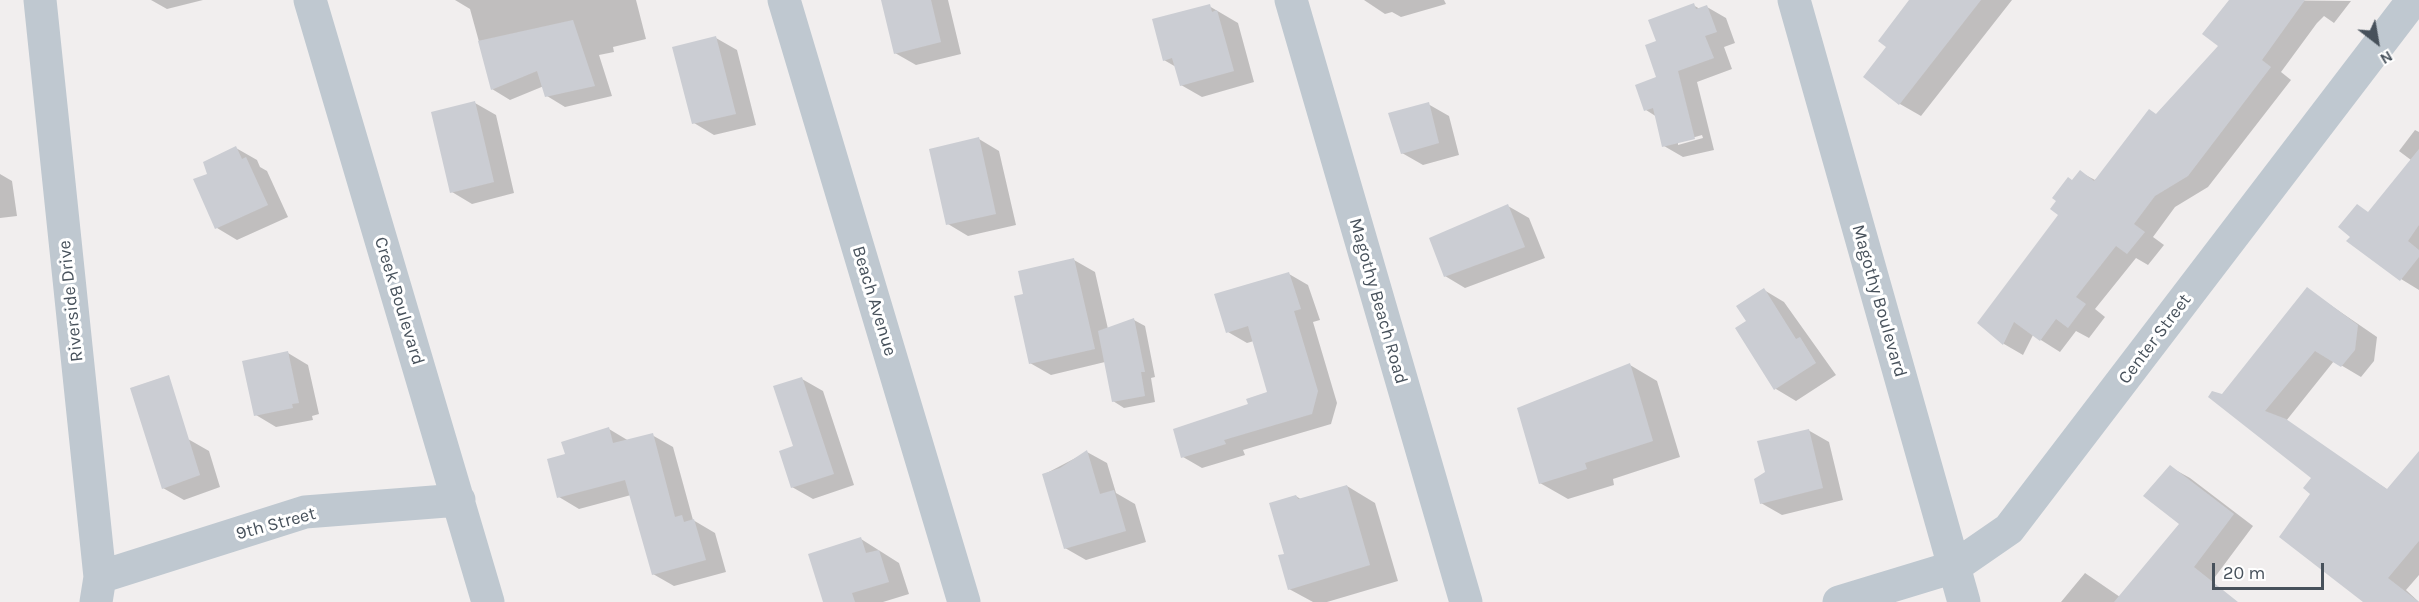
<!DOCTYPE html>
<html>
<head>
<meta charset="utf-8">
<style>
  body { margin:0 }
  #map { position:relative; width:2419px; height:602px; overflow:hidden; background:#f1eeee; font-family:Karla,sans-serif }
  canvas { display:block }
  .north { position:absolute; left:2347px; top:12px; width:60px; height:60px; -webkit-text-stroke:4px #fff; paint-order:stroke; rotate:149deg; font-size:16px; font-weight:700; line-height:24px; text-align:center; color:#47515b }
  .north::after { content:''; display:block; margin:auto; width:21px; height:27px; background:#47515b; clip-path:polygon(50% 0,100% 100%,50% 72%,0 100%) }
  .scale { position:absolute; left:2212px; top:563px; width:112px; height:27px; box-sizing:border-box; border:3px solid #47515b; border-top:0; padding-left:8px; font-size:18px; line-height:21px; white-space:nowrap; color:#47515b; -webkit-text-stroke:4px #fff; paint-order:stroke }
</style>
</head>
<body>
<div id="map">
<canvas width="2419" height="602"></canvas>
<div class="north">N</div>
<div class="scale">20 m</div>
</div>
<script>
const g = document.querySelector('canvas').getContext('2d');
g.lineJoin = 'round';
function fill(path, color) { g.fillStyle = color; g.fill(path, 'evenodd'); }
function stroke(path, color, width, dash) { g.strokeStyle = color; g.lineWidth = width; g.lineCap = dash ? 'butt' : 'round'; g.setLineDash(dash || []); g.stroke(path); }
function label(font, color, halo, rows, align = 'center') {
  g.font = font + ' Karla,sans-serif'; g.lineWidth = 6; g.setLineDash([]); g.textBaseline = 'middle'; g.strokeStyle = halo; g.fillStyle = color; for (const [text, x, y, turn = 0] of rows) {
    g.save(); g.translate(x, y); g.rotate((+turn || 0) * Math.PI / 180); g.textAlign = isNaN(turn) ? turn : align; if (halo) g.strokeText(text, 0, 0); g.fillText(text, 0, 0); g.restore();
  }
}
fill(new Path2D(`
  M151 0H203L167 9Z
  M455 0H636L646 39 613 47 614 52 599 55 612 96 565 107 547 96 544 86 510 100 492 89 470 9Z
  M882 0H948L961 54 916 65 895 53Z
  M1364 0H1444L1446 4 1401 17 1392 12 1385 14Z
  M1911 0H2012L1921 116 1900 104 1865 77 1889 47Z
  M2254 0 2351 1 2334 23 2324 16 2317 23 2281 72 2291 80 2208 187 2175 207 2153 237 2164 245 2148 265 2136 258 2095 309 2105 317 2089 338 2076 331 2060 352 2033 335 2023 355 2004 344 1979 323 2061 215 2073 181 2080 172 2095 180 2219 47Z
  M1693 5 1700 9 1707 7 1726 18 1735 43 1724 47 1732 69 1697 82 1714 150 1683 157 1664 146 1657 117 1646 110 1658 78V42ZM1702 135 1703 138 1678 145V142Z
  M1209 6 1238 23 1254 82 1202 97 1181 85 1176 67 1164 60Z
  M716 38 737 50 756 125 714 135 694 123Z
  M475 103 496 115 514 193 472 204 452 192Z
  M1428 104 1449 116 1459 155 1423 165 1402 153Z
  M2415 130 2419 132V290L2401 279 2352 237 2357 206 2369 213 2411 160 2399 151Z
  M979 139 999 151 1016 225 968 236 948 224Z
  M236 148 257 160 260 167 267 171 288 217 237 240 217 228 209 175Z
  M0 174 12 181 17 216 0 218Z
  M1508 206 1529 218 1545 258 1465 288 1445 276Z
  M1074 260 1095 272 1108 329 1134 320 1145 326 1155 377 1151 378 1155 402 1124 408 1113 401 1105 362 1051 375 1030 363 1025 295Z
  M1289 274 1308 285 1320 320 1313 322 1337 403 1331 424 1243 450 1245 455 1202 468 1183 457 1269 393 1254 341 1247 343 1228 332Z
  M2307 289 2377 337 2374 361 2361 377 2334 361 2286 421 2388 490 2419 455V575L2406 590 2419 602H2366L2312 494 2313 478 2222 396Z
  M1764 290 1784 302 1836 375 1796 401 1776 389 1748 322Z
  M288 353 308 365 319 414 312 416 313 420 276 427 256 415Z
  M1630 365 1657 381 1680 457 1613 479 1614 485 1568 499 1540 483Z
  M802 379 823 391 854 485 813 499 792 487Z
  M609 429 629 441 652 435 673 447 693 520 715 533 726 572 674 586 653 574 631 495 579 509 559 497 566 455Z
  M1808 430 1829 442 1843 500 1782 515 1761 503 1767 473Z
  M188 439 209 451 220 487 184 500 163 488Z
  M1087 452 1107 463 1116 493 1135 504 1146 542 1086 560 1065 548 1043 475Z
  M2170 467 2190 478 2253 526 2203 593 2188 602H2061L2085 573 2120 597 2181 523Z
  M1347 486 1375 503 1398 581 1327 602H1313L1289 589 1286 555 1296 496 1302 500Z
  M861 539 899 563 909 594 883 602H826Z`), '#0003');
fill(new Path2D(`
  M881 0H931L941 42 894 54Z
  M1909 0H1981L1899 105 1863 77 1886 47 1878 41Z
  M2229 0H2305L2262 60 2271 67 2188 176 2155 196 2134 224 2145 232 2127 254 2116 246 2076 297 2086 304 2068 328 2056 319 2040 341 2014 322 2003 345 1977 323 2058 215 2050 209 2056 201 2052 198 2068 177 2072 180 2080 170 2094 181 2149 109 2156 114 2218 46 2202 34Z
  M1694 3 1696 9 1707 5 1717 32 1705 36 1714 58 1678 71 1695 139 1662 147 1653 108 1644 111 1635 85 1656 77 1645 45 1656 41 1648 20Z
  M1210 4 1212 12 1217 10 1234 71 1180 86 1172 58 1163 61 1152 19Z
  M573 20 595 86 545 97 537 71 491 90 478 41Z
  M716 36 736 114 692 124 672 47Z
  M475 101 494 182 450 193 431 112Z
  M1429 102 1439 143 1401 154 1388 113Z
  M979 137 996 214 946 225 929 149Z
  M236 146 242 159 246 157 268 205 215 229 193 179 207 174 203 162Z
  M2419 149V225L2408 241 2419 250V257L2400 281 2346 241 2350 237 2338 227 2357 204 2368 212Z
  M1508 204 1525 247 1444 277 1429 238Z
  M1074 258 1095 349 1029 364 1014 296 1023 294 1018 271Z
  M1289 272 1301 309 1294 311 1318 391 1312 414 1224 440 1226 444 1181 458 1173 429 1248 404 1246 399 1267 392 1248 326 1226 333 1214 294Z
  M2307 287 2358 325 2355 350 2341 367 2315 351 2265 411 2286 419 2387 489 2419 451V541L2388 578 2419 602H2363L2279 537 2310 494 2303 488 2311 478 2208 397 2212 391 2222 394Z
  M1764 288 1796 339 1800 337 1816 363 1774 390 1735 328 1746 321 1736 306Z
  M1134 318 1145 372H1141L1145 396 1112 402 1098 331Z
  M288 351 299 403 292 404 293 408 254 416 242 361Z
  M1630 363 1653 441 1585 463 1587 469 1539 484 1517 408Z
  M169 375 200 475 162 489 130 388Z
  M802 377 834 474 791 488 779 451 793 446 773 386Z
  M609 427 613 443 653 433 675 517 682 515 684 522 694 519 706 560 652 575 625 480 557 498 547 459 565 454 561 442Z
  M1809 429 1823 488 1760 504 1754 479 1765 472 1757 441Z
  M1087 450 1100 494 1114 490 1126 531 1064 549 1042 474 1060 468Z
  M2170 465 2234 514 2194 567 2238 602H2114L2179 524 2143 496Z
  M1347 485 1370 565 1288 590 1278 555 1284 554 1269 503 1296 495 1298 499Z
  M861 537 866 553 879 550 889 582 852 593 855 602H823L808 554Z`), '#cbcdd3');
stroke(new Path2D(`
  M40 0 100 577 96 602
  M310 0 488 602
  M784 0 964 602
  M1291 0 1466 602
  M1794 0 1964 602
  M100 577 305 512 459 500
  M1839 602 1954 567 2009 529 2413 0`), '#bfc8d0', 33);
label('18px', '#47515b', '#fff', [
  ["Riverside Drive",71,301,-96],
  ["Creek Boulevard",399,301,73],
  ["Beach Avenue",874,301,73],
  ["Magothy Beach Road",1378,301,74],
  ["Magothy Boulevard",1879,301,74],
  ["Center Street",2155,339,-53],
  ["9th Street",276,524,-15]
]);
</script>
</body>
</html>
